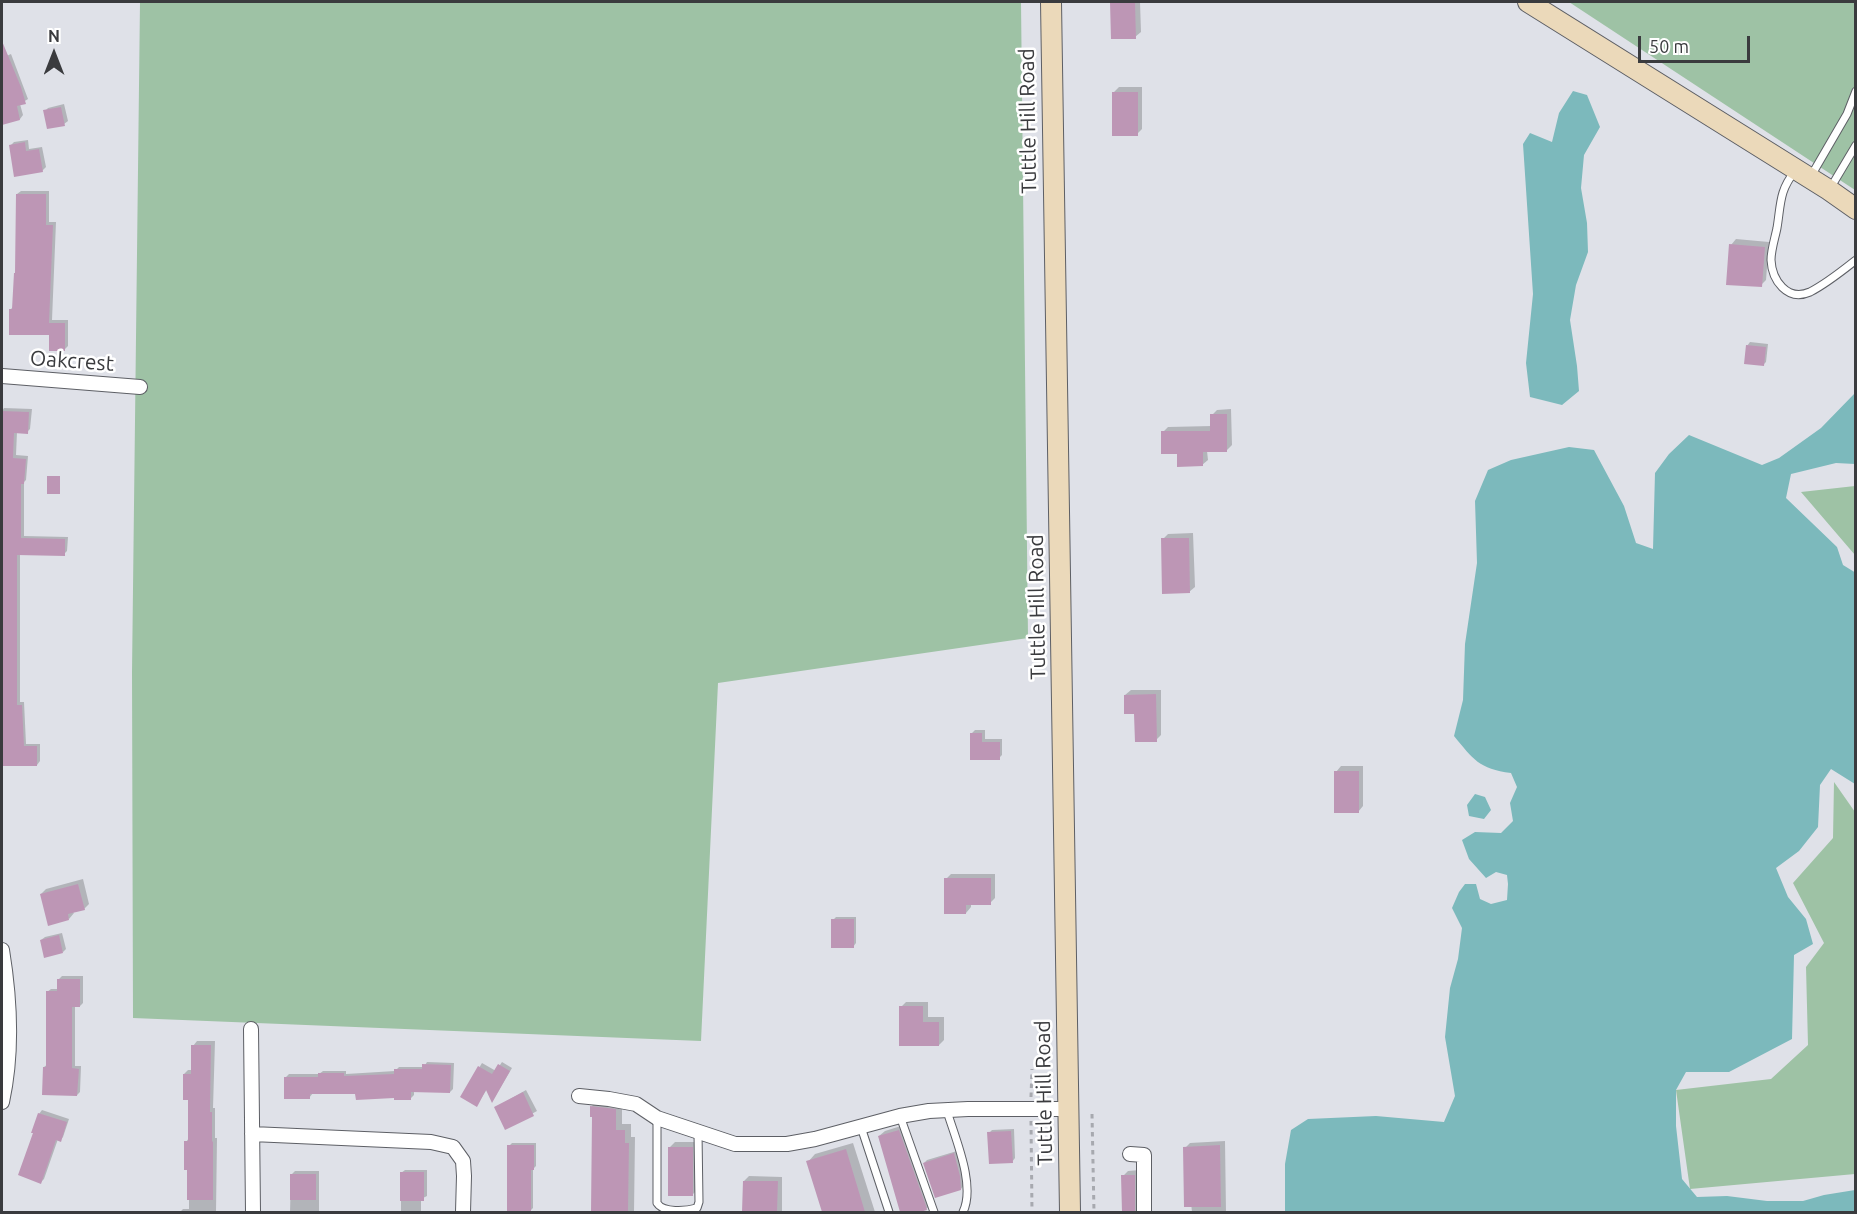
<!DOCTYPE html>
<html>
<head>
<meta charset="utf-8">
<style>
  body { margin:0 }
  #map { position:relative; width:1857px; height:1214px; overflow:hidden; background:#dfe1e8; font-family:Ubuntu,sans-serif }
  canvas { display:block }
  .frame { position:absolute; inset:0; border:3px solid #3a3b3e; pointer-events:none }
  .north { position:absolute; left:24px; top:24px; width:60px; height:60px; -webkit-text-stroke:4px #fff; paint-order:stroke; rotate:0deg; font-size:16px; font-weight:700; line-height:24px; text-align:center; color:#3a3b3e }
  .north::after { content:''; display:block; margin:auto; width:21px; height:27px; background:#3a3b3e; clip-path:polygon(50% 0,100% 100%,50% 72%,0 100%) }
  .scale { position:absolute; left:1638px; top:36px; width:112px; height:27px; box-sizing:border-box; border:3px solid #3a3b3e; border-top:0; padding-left:8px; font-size:18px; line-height:21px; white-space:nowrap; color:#3a3b3e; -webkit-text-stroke:4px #fff; paint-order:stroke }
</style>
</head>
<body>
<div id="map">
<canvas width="1857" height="1214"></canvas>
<div class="frame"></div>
<div class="north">N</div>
<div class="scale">50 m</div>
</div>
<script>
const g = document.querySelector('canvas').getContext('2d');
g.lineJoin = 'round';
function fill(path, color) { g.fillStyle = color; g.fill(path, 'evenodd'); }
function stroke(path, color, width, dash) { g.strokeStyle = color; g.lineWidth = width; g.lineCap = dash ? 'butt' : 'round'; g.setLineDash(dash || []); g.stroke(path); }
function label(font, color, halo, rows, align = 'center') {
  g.font = font + ' Ubuntu,sans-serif'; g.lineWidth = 5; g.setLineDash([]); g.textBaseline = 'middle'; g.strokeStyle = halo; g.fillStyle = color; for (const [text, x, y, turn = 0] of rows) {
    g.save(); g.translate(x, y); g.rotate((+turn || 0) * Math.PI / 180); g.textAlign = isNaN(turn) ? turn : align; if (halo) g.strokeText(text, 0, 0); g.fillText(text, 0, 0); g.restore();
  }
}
fill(new Path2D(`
  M140 2H1021L1028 638 718 683 701 1041 133 1018 132 672Z
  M1569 2H1855V190Z
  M1855 486H1856L1855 555 1801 492Z
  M1834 782 1855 812V1174L1690 1189 1676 1090 1771 1079 1808 1045 1806 967 1824 943 1793 883 1833 838Z`), '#9ec2a5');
fill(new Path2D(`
  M1573 91 1587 95 1600 127 1584 155 1581 188 1587 223 1588 252 1576 285 1570 320 1577 366 1579 391 1562 405 1530 397 1526 363 1533 294 1523 144 1530 133 1552 142 1559 113Z
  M1855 393V464L1836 463 1791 474 1786 498 1837 547 1843 565 1856 573 1855 784 1831 769 1820 785 1818 827 1799 851 1776 868 1788 897 1806 919 1813 944 1794 955 1792 1039 1729 1072H1686L1676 1090V1126L1682 1179 1697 1197 1727 1196 1767 1201H1803L1824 1195 1855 1190V1212H1285V1164L1291 1130 1308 1119 1376 1116 1444 1122 1455 1096 1445 1037 1450 988 1458 959 1462 928 1452 908 1459 892 1465 884H1476L1480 899 1491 904 1507 900 1508 884 1507 875 1496 872 1486 878 1469 859 1462 840 1475 832 1501 833 1513 821 1510 803 1517 787 1511 773C1479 769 1473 759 1454 736L1463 700 1465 644 1477 563 1475 501 1488 470 1511 460 1569 447 1594 450 1624 506 1636 543 1653 549 1655 473 1669 454 1689 435 1762 465 1779 458 1821 428Z
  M1475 794 1485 797 1491 810 1484 819 1469 816 1467 805Z`), '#7cb9bc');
fill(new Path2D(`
  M1112 2H1140L1141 32 1135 37 1112 38Z
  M11 54 28 99 20 104 23 115 20 119 4 123 2 116V56V58Z
  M1119 87H1142V129L1137 134 1114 92Z
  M64 104 68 121 64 124 45 111 48 108Z
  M28 140 29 149 42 147 46 167 42 171 11 145 14 142Z
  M21 191H49V222H56L52 320H68V346L65 349 51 334 11 309 13 307 17 272V194Z
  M1736 239 1769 242 1766 280 1761 285 1731 245Z
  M1750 342 1768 344 1766 362 1763 365 1747 346Z
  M4 408 32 409 30 429 27 432H17L16 455 28 456 26 480 24 482V536L68 537 67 551 64 554 20 553V702H24L26 744H40V761L37 765H2V411Z
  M1231 409 1232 445 1226 451H1207L1208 460 1202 465 1178 453 1163 432 1168 427 1212 426V415L1217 410Z
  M1193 533 1195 587 1189 592 1163 539 1168 534Z
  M1131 690H1161V735L1156 740 1125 695Z
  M975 730H985V739H1002V755L999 758 972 733Z
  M1341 766H1363V806L1358 812 1336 772Z
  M951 874H995V898L990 903H971V907L966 913 946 879Z
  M83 879 89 904 84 909 73 912 74 913 69 919 41 894 46 889Z
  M836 917H856V943L853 947 833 920Z
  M62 933 66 949 63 952 41 940 45 937Z
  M62 976H83V1003L80 1006H75V1066H81L80 1092 77 1095 44 1067 48 1064 47 992 51 989H59V979Z
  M906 1002H928V1017H944V1040L939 1045 901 1007Z
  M197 1041H215L213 1108H215V1138H217L216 1212H180L183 1209H189V1168L186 1142 189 1138V1098L184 1074 188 1070H193V1046Z
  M427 1062 454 1063 453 1089 450 1092 414 1091V1095L411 1098 357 1093H313L309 1098 286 1077 289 1074H319L323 1071H346V1074L395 1071 399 1067H424Z
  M502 1062 512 1068 493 1100 487 1089 477 1105 462 1096 482 1063 496 1071Z
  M526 1090 537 1111 506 1128 496 1107Z
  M598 1100 622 1103V1124H631V1137H635L634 1212H592L593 1116 591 1107Z
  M42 1110 69 1119 63 1137 60 1140 58 1139 44 1179 41 1182 35 1132 39 1114Z
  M904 1125 932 1204 926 1209 915 1212H901L879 1136 885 1131Z
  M1014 1129 1015 1158 1012 1162 989 1133 992 1130Z
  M1225 1141 1226 1212H1192L1185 1148 1190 1143Z
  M675 1142H697L698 1189 693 1194 670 1147Z
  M512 1143H536V1166L533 1169V1208L530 1211 509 1146Z
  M853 1143 875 1212H824L808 1162 815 1154Z
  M957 1151 963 1172 964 1185 961 1189 924 1163 927 1160Z
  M405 1170H427V1196L421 1199V1212H401V1173Z
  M1140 1170 1141 1212H1123V1176L1128 1171Z
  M295 1171H319V1212H290L291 1175Z
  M749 1176 782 1177V1212H744V1181Z`), '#0003');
fill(new Path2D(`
  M1110 2H1135L1136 39H1111Z
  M2 41 21 87 26 104 17 106 20 120 2 125Z
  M1112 92H1138V136H1112Z
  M61 107 65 126 47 129 43 110Z
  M25 142 26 151 39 149 43 172 14 177 9 145Z
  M16 194H46V225H53L49 323H65V351H49V335H9V309H12L14 273H15Z
  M1729 244 1765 247 1762 287 1726 285Z
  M1746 345 1766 347 1764 366 1744 364Z
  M2 411 29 412 28 434 14 433 13 458 26 459 24 484H21V538L65 539V556L17 555V705H22L24 746H37V766H2Z
  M1210 414H1227V452H1203V466L1177 467V454H1161V431H1210Z
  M47 476H60V494H47Z
  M1161 538H1189L1190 593 1162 594Z
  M1156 694 1157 742H1135L1134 714H1124V695Z
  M970 733H982V742H1000V760H970Z
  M1334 771H1359V813H1334Z
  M944 878H991V905H966V914H944Z
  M78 884 85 910 68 914 69 920 48 926 40 894Z
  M831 919H854V948H831Z
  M59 935 63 953 44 958 40 940Z
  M57 979H80V1007H72V1068L79 1069 77 1096 42 1095 43 1067H46V991H57Z
  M899 1006H923V1022H939V1046H899Z
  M191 1045H211L210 1112H212V1141L213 1142V1200H187V1170H184V1141H188V1100H183V1074H191Z
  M422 1064 451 1065 450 1093 411 1092V1100H394V1098L356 1100 355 1094H310V1099H284V1077H318V1073H344V1076L394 1074V1069H422Z
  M498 1064 510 1071 492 1103 486 1090 477 1107 460 1097 478 1066 492 1074Z
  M523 1092 534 1116 505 1130 494 1107Z
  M590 1106 616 1109V1130H625V1143H629L628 1212H591L592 1117H590Z
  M38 1113 67 1122 61 1142 56 1140 41 1184 18 1175 33 1133H31Z
  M899 1130 926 1206 927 1210 920 1212H900L878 1136Z
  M1011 1131 1013 1163 989 1164 987 1132Z
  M507 1145H534V1170H531V1212H507Z
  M1220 1145 1221 1207H1184L1183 1147Z
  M668 1147H693V1196H668Z
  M846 1149 865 1212H822L806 1161Z
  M954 1153 960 1176 961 1190 935 1198 923 1163Z
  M400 1172H424V1201H400Z
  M290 1174H316V1200H290Z
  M1121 1175H1135V1212H1122Z
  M743 1181H778L777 1212H742Z`), '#bd96b5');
const service = new Path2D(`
  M1795 171C1779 191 1781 204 1777 228 1775 238 1771 250 1771 260 1772 280 1787 302 1810 292 1826 284 1842 271 1856 260
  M1811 176 1847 114 1856 91
  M1831 187 1856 145
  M947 1111C955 1138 976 1185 963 1212
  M900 1116 934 1212
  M657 1118V1203C663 1213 686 1211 697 1208L699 1202 698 1133
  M861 1127 889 1212`);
const minor = new Path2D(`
  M2 376 140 387
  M2 950C10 999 13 1052 2 1102
  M251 1029 253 1212
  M579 1096 609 1099 636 1104 657 1118 735 1144H787L815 1139 900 1116 929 1111 968 1109H1068
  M252 1134 431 1142 453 1147 463 1161 464 1176 463 1212
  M1130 1154 1144 1155V1212`);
const secondary = new Path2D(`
  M1051 2 1070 1212
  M1528 2 1829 190 1856 209`);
stroke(service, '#5d5f65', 9);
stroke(minor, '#5d5f65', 16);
stroke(secondary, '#5d5f65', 22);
stroke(new Path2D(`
  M1031 1097 1032 1069
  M1092 1114 1094 1212
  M1031 1121 1032 1212`), '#a7a9af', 3, [4.5, 4.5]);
stroke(service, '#fff', 7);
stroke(minor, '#fff', 14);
stroke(secondary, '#ebd9ba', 20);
label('21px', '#3a3b3e', '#fff', [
  ["Tuttle Hill Road",1028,121,-91],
  ["Oakcrest",72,361,4],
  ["Tuttle Hill Road",1037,607,-91],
  ["Tuttle Hill Road",1044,1093,-91]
]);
</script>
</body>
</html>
